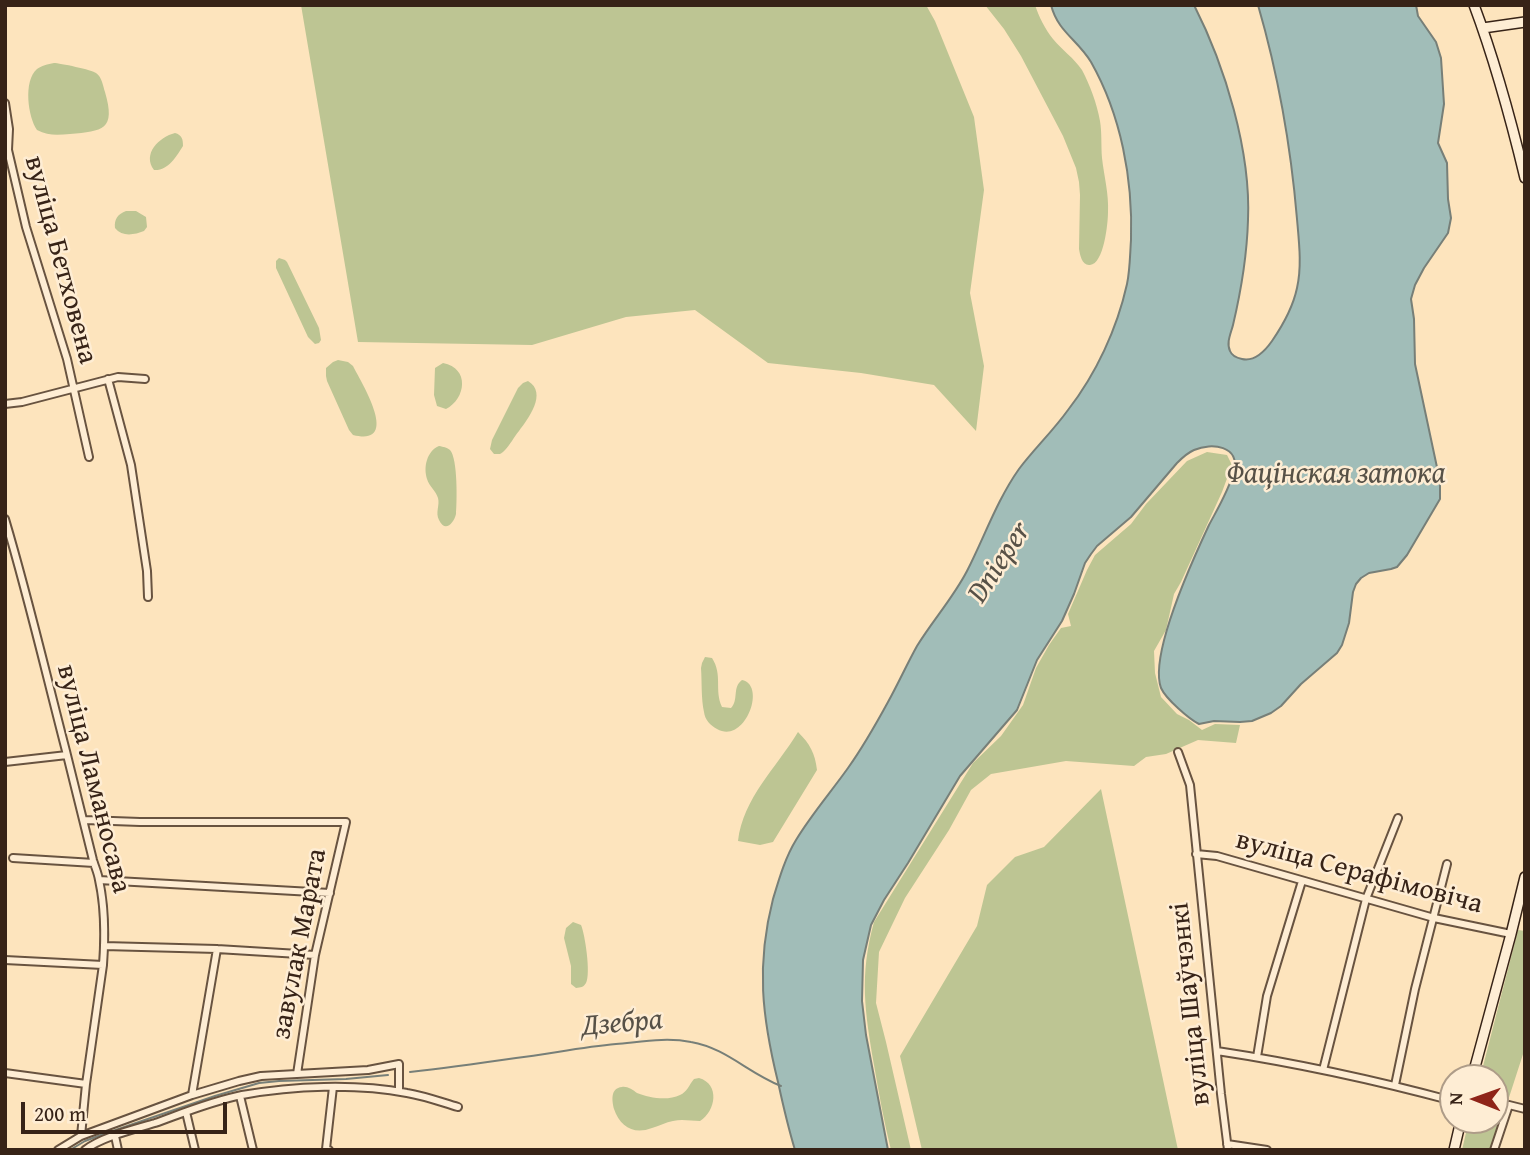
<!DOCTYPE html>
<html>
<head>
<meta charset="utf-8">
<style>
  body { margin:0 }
  #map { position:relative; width:1530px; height:1155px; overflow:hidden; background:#fde4bd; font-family:"Gentium Book Plus",serif }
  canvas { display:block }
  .frame { position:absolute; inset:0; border:7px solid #372317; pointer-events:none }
  .north { position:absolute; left:1439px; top:1064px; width:70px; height:70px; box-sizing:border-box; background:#feedd4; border:2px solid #ae9c88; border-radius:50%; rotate:271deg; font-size:19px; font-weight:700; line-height:28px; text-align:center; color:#372317 }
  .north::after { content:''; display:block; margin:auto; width:24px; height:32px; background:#8f2418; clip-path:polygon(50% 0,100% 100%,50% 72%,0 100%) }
  .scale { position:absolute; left:21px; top:1102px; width:206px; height:32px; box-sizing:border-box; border:4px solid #372317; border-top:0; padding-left:9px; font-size:21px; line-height:24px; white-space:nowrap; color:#372317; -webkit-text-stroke:5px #feedd4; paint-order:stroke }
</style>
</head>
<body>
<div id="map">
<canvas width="1530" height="1155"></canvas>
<div class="frame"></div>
<div class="north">N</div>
<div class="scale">200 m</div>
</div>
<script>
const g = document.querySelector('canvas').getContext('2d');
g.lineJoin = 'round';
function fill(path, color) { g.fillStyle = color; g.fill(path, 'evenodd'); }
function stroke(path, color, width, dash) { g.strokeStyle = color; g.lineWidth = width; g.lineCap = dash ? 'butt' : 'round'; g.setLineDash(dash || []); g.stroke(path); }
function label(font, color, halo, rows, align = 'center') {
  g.font = font + ' "Gentium Book Plus",serif'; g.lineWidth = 5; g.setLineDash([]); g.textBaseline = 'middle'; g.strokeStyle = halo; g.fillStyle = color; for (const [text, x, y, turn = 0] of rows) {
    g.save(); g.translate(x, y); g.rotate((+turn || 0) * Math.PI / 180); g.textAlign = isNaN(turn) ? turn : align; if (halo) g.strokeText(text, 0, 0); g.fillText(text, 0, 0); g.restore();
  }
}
fill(new Path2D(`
  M301 5H926L935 21 974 117 984 190 970 293 984 366 976 431 934 385 861 373 768 363 695 310 626 317 532 345 358 342Z
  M985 5H1035C1039 17 1045 29 1053 39 1062 50 1074 58 1082 70 1090 85 1097 104 1100 121 1102 133 1101 146 1102 158 1104 176 1109 194 1108 212 1108 223 1104 264 1090 265 1082 266 1080 255 1079 249L1080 195 1079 182 1076 168 1063 136 1021 56 1004 29Z
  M54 63C59 63 93 70 96 73 102 77 103 86 105 92 116 130 103 131 70 134 58 135 48 136 37 130 28 117 23 81 37 69 41 66 48 64 54 63Z
  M175 133C182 135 183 139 183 146 176 157 168 171 154 170 142 154 159 137 175 133Z
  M126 211H136L146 217 147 227 144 231C134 235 122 237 115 228 114 219 118 214 126 211Z
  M279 258 285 260 287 262 319 328 321 340 319 343 315 344 308 337 276 268V261Z
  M338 360 348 362 353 366C361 382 402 447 353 435L349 430 327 381 326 376V368L333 362Z
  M443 363C470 368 466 399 446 409L437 406 434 395 435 368Z
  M528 381C548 393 528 419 519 431 514 437 510 445 505 450 500 455 500 454 494 454L490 449 492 440 518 388 523 383Z
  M439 446C444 447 446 447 450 450 458 459 457 502 456 514 454 523 445 533 439 520 435 513 440 505 438 498 436 491 429 486 427 479 423 467 427 451 439 446Z
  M1207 452 1227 455 1232 465 1222 492 1181 582 1174 594 1166 630 1154 651 1155 673 1161 697 1177 714 1189 720 1202 730 1215 724 1240 725 1236 743 1198 740 1166 754 1146 757 1134 766 1066 761 991 774 971 790 949 830 905 898 879 952 876 1003 886 1042 911 1150H891C884 1122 879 1094 874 1065 865 1012 859 976 874 922L973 763 1001 736 1023 705 1036 668 1049 645 1061 628 1071 626 1068 614 1087 570 1095 555 1131 524 1146 504 1187 461Z
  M705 657 712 658C723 675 714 690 722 707L731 708C739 700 732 687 742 680 767 685 745 745 717 729 710 725 705 720 704 712 701 698 702 682 701 668L702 663Z
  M798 732C810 744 815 753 817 770L773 842 760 845 738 841C743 798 777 767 798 732Z
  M1101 789 1178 1150H922L900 1056 977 926 987 885 1015 857 1044 847Z
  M573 922 581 925C585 934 591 974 586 983 583 988 581 987 576 988L571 984V966L564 938 566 928Z
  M1518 930 1525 931V1048L1492 1150H1462L1469 1120H1495V1078H1480Z
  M699 1078C720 1084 716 1111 700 1121 691 1121 682 1119 673 1121 666 1122 659 1126 652 1128 634 1135 620 1127 614 1109 612 1101 610 1088 622 1087 627 1086 633 1090 637 1093 649 1098 668 1101 680 1095 687 1092 689 1085 694 1079Z`), '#bdc593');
const water = new Path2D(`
  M1051 5H1194C1225 66 1251 151 1248 220 1247 255 1241 291 1233 325 1231 333 1226 343 1230 351 1232 356 1237 358 1242 359 1255 362 1265 351 1272 341 1283 325 1293 307 1297 288 1302 266 1299 242 1297 219 1291 148 1278 74 1258 5H1416L1418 16 1436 42 1441 58 1444 104 1438 143 1447 163 1448 199 1451 218 1448 233 1424 268 1415 285 1411 299 1414 319 1415 364 1438 472 1440 484V499L1407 555 1397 567 1391 569 1369 573 1361 578 1356 584 1353 592 1349 623 1342 645 1337 653 1301 684 1281 706 1271 713 1252 721 1240 722 1214 721 1199 724C1189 719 1166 699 1161 688 1149 655 1194 557 1209 525 1218 508 1229 490 1234 471 1240 446 1212 442 1194 450 1187 453 1182 458 1177 463L1131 517 1097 546 1091 554 1085 563 1074 594 1062 621 1037 660 1017 710 960 776 908 863 884 900 871 925 863 960 862 1001 866 1035 888 1150H795C788 1127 783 1105 778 1082 762 1017 756 965 773 899 779 879 785 858 796 840 811 815 831 792 848 768 863 747 876 724 888 702 898 684 907 664 917 646 933 620 953 598 967 571 984 538 997 500 1019 469 1034 449 1053 431 1068 410 1096 374 1117 329 1127 284 1130 270 1130 254 1131 240 1133 179 1121 115 1091 62 1077 39 1058 32 1051 5Z`);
fill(water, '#a1bdb8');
stroke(water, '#777f78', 2);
stroke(new Path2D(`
  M410 1072C445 1068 481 1063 516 1058 549 1054 582 1047 616 1044 640 1042 666 1037 691 1042 726 1048 748 1073 781 1086
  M70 1150 85 1141 101 1135 215 1096 259 1083 279 1081 346 1079 388 1075`), '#777f78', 2);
const street = new Path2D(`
  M5 103 9 129 8 150 26 227 67 359 89 457
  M108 379 131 465 147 571 148 597
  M5 404 22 402 118 377 145 379
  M5 519C28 596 46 674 66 751 75 787 84 823 93 860 95 867 98 873 99 880 105 907 105 938 103 965L86 1084 81 1136
  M1178 752 1190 785 1221 1094 1228 1150
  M5 762 67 755
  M85 820 140 822H346L315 955 297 1074
  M1196 854 1217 856 1434 918 1511 934
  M13 858 94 863
  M99 880 330 893
  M104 946 217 949 315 955
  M5 960 103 965
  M1217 1051C1296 1063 1375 1080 1453 1101
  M1257 1057 1267 996 1302 881
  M1323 1070 1366 899 1398 818
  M5 1073 86 1084
  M1395 1085 1415 989 1447 864
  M192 1095 217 949
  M240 1096 253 1150
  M1495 1105H1509L1525 1109
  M186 1112 195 1150
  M115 1136 118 1150
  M1227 1144 1267 1150
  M58 1150 81 1136 192 1095 239 1081 261 1076 368 1070 399 1064V1091
  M85 1150C101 1137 135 1129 155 1123 183 1113 212 1101 242 1095 293 1086 355 1083 407 1093 425 1096 441 1102 458 1107
  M329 1150 326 1149 333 1087
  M1494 1150 1509 1105`);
const secondary = new Path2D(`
  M1474 5C1495 61 1511 120 1525 178
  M1483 28 1525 22
  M1472 1078 1511 934 1525 877
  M1454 1150 1461 1120`);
stroke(street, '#685340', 10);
stroke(secondary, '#372317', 12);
stroke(street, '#feedd4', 6);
stroke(secondary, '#feedd4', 9);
label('28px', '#372317', '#feedd4', [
  ["вуліца Бетховена",60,260,75],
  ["вуліца Ламаносава",93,779,76],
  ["вуліца Серафімовіча",1359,873,15],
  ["завулак Марата",300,944,-79],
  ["вуліца Шаўчэнкі",1191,1004,-96]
]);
label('italic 30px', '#575147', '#feedd4', [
  ["Фацінская затока",1336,474],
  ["Dnieper",1000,563,-57],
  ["Дзебра",622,1024,-5]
]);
</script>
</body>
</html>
